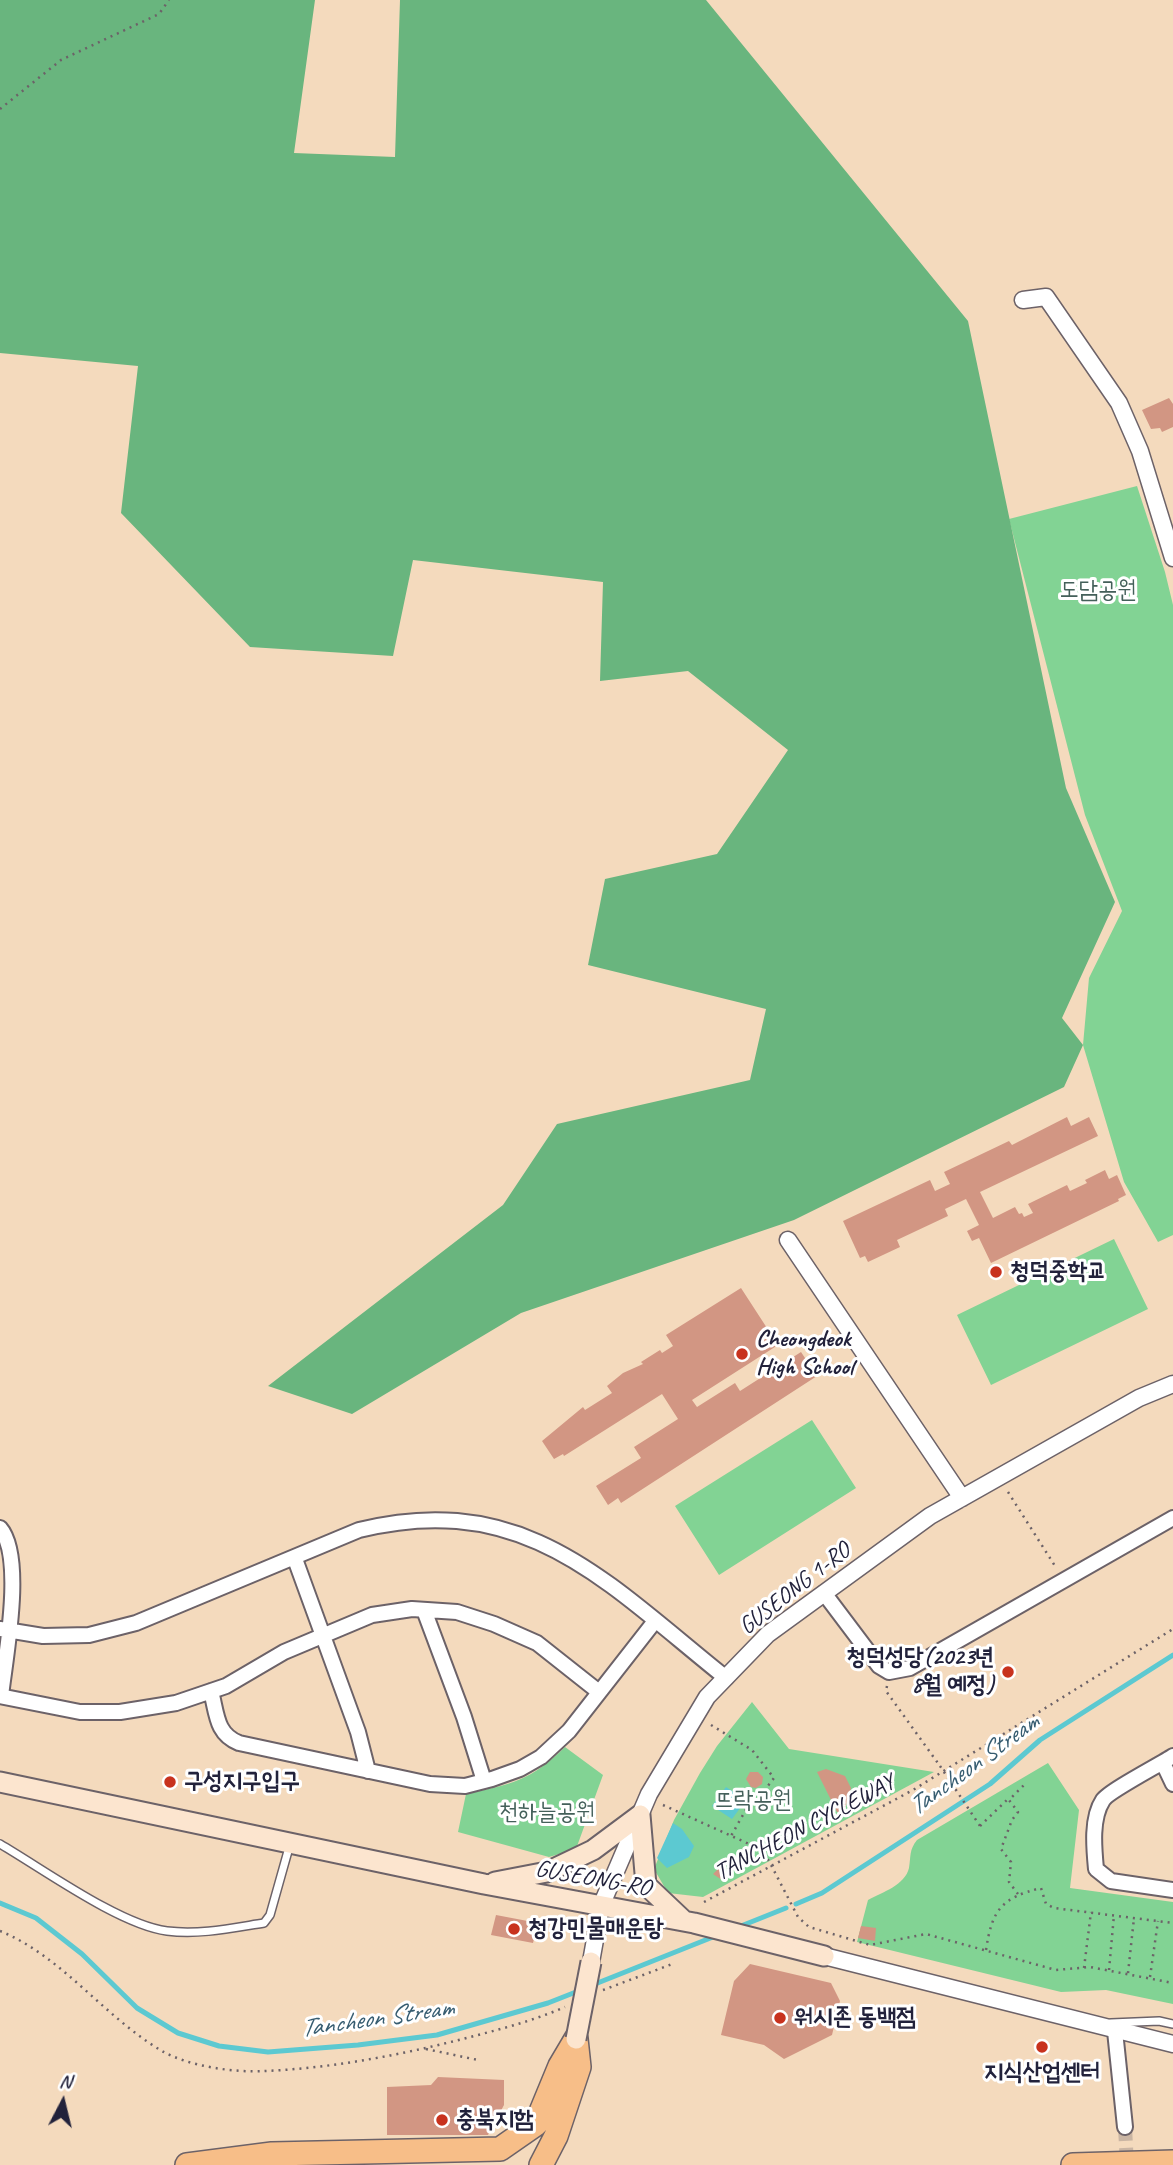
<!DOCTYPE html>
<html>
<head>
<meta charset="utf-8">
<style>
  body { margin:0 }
  #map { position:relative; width:1173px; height:2165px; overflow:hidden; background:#f4dabd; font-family:Caveat,sans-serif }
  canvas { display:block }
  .north { position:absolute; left:28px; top:2067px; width:70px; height:70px; -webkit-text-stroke:5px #fff; paint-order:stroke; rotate:7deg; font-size:19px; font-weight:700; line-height:28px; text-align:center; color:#22223b }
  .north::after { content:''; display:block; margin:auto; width:24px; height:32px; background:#22223b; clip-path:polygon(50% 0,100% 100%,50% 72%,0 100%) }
</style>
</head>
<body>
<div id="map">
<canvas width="1173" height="2165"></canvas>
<div class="north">N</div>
</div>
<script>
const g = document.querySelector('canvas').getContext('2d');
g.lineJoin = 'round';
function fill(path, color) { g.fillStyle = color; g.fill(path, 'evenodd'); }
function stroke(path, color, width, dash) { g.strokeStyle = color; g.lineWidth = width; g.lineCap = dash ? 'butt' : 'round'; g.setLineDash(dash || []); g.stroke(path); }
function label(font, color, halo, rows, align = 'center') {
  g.font = font + ' Caveat,"Poor Story",sans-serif'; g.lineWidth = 6; g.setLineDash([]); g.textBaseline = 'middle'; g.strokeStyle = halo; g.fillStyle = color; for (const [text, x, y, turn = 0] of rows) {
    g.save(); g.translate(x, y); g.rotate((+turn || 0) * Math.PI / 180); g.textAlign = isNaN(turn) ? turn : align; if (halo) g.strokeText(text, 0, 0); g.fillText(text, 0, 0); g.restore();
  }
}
fill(new Path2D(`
  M1137 486 1165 572 1173 605V1235L1158 1242 1124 1182 1083 1045 1089 978 1122 911 1085 815 1009 519Z
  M1114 1239 1148 1309 991 1385 957 1315Z
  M812 1420 856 1488 719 1575 675 1506Z
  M752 1702 789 1749 934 1772 703 1897 668 1893 654 1869 674 1820 700 1773 717 1746Z
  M565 1747 603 1775 576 1849 549 1857 458 1832 466 1794C512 1784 530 1781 565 1747Z
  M1048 1763 1079 1810 1070 1888 1173 1902V2004L1106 1990 1061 1992 857 1942 868 1900C883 1892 905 1885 909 1868 911 1856 909 1850 917 1840Z`), '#82d394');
fill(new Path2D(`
  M0 0H315L294 153 395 157 400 0H706L968 321 1066 788 1115 902 1062 1018 1083 1045 1064 1087 794 1220 521 1313 352 1414 268 1386 503 1205 557 1124 750 1080 766 1009 588 965 605 879 717 854 788 750 688 671 600 681 603 582 413 560 393 656 250 647 121 513 138 366 0 353Z`), '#69b57e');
fill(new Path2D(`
  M726 1787 746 1800 732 1819 712 1806Z
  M673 1823 682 1829 694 1846 689 1857 667 1868 657 1858Z`), '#5cc9d1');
stroke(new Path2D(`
  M0 1903 36 1918 82 1954 137 2008 178 2033 219 2046 268 2052 358 2045 437 2035 548 2003 581 1990
  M796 1904 822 1893 990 1784 1040 1740 1173 1655
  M736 1928 786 1908
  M590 1986 718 1935`), '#5cc9d1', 5);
fill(new Path2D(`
  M1169 398 1173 404V427L1162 432 1160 428 1151 429 1142 410Z
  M1067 1117 1071 1126 1089 1117 1098 1136 980 1192 993 1218 1015 1207 1019 1214 1022 1213 1024 1217 1033 1213 1028 1204 1067 1185 1070 1191 1087 1183 1085 1180 1105 1170 1109 1179 1117 1175 1126 1195 1118 1199 1119 1201 991 1263 979 1238 972 1241 967 1231 979 1225 966 1199 945 1209 948 1216 897 1240 900 1247 868 1262 865 1256 860 1258 843 1221 930 1180 935 1191 950 1184 944 1172 1009 1141 1012 1145Z
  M741 1288 778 1345 692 1400 697 1407 735 1383 740 1391 801 1352 817 1376 621 1503 618 1498 608 1505 596 1486 641 1458 634 1447 678 1419 662 1394 564 1456 563 1454 554 1459 542 1441 583 1407 585 1410 612 1393 607 1386 623 1373 643 1364 641 1362 660 1350 662 1353 673 1346 666 1335Z
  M826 1769 845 1776 851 1788 846 1806 841 1812H837L817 1772Z
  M750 1772H758L763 1777 762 1784 756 1788 751 1787 746 1779Z
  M744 1852 753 1859 747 1867 738 1860Z
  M720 1867 728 1874 722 1880 713 1874Z
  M496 1915 538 1923 533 1943 491 1935Z
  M861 1926 876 1928 875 1941 858 1938Z
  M750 1964 831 1983 840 2001 832 2035 784 2059 764 2045 721 2035 734 1981Z
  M438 2077 504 2080V2105L488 2135H387V2087L431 2085Z`), '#d29683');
stroke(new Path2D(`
  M1125 2127 1127 2165`), '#cab5a3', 14, [14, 7]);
const service = new Path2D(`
  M0 1844C43 1869 120 1925 167 1931 200 1935 232 1928 264 1923L270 1915 290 1844
  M1111 2023 1159 2021 1173 2024`);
const minor = new Path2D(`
  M0 1528C25 1557 5 1659 1 1696
  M295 1559 358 1732 368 1771
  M824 1593 879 1666 889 1672 910 1668 1173 1518
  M424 1610 464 1717 484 1781
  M0 1629 43 1636 89 1635 136 1623 359 1530C525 1489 607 1583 726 1678
  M211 1691C217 1714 216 1734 239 1743L430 1784 465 1786 492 1779 520 1769 541 1757 569 1731 655 1621
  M0 1696 80 1712H120L176 1703 226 1686 284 1652 372 1615 412 1609 457 1612 494 1624 537 1643 599 1692
  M1173 1756C1161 1764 1109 1791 1103 1800 1091 1818 1094 1848 1096 1869L1111 1881 1173 1890
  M1163 1763 1173 1784
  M1115 2031 1125 2127`);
const tertiary = new Path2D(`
  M1023 300 1046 297 1119 403 1140 451 1173 558
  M788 1240 962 1498
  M824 1956 1173 2044
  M591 1962 601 1906 649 1794 707 1697 768 1634 930 1516 1139 1398 1173 1384`);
const secondary = new Path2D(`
  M0 1782 484 1884 694 1923 824 1956
  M640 1815 646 1885 683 1920
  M495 1882 547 1872 593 1850 640 1815`);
const trunk = new Path2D(`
  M187 2165 272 2154 500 2149 536 2124 560 2066 576 2039
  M541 2165 556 2136 579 2067 576 2039
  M1073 2165 1173 2162`);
stroke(service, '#6c6268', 10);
stroke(minor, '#6c6268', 18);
stroke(tertiary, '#6c6268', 19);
stroke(secondary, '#6c6268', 23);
stroke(trunk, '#6c6268', 26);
stroke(new Path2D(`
  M0 109 61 60 159 14 169 0
  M1008 1492 1055 1566
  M887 1686 886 1691 940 1766
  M711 1725 752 1750 774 1778 764 1791 752 1799 731 1836
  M663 1805 758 1848 769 1861 798 1917 809 1927 870 1945 926 1934 1056 1970 1090 1967 1173 1983
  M980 1826 1010 1797
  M1018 1894 1009 1882 1011 1862 1001 1849 1012 1820 1018 1812 1009 1800 1026 1783
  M704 1902 913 1790 1173 1629
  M0 1931C62 1956 104 2017 162 2051 188 2066 234 2073 265 2071 335 2068 406 2054 474 2036 505 2028 535 2020 565 2007
  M986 1950C992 1910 1001 1898 1041 1888L1046 1904 1054 1908 1173 1923
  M1084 1968 1091 1912
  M1109 1970 1114 1915
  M1128 1973 1134 1918
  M1150 1977 1158 1921
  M603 1990 675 1963
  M426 2049 478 2060`), '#6c6268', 2.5, [2, 5]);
stroke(service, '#fff', 7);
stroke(minor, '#fff', 14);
stroke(tertiary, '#fff', 16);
stroke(secondary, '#fce5cf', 19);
stroke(trunk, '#f7be88', 23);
const secondaryBridge = new Path2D(`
  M576 2039 591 1962`);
stroke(secondaryBridge, '#6c6268', 23, []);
stroke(new Path2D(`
  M940 1766 980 1826`), '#6c6268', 2.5, [2, 5]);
stroke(secondaryBridge, '#fce5cf', 19);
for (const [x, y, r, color] of [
  [996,1272,7,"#c8321e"],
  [742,1354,7,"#c8321e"],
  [1008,1672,7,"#c8321e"],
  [170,1782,7,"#c8321e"],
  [514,1929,7,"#c8321e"],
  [780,2018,7,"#c8321e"],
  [1042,2047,7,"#c8321e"],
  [442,2120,7,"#c8321e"]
]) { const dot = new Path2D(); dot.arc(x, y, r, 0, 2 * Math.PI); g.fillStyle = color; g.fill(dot); stroke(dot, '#fff', 2.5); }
label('24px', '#44605a', '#fff', [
  ["도담공원",1098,591],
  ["뜨락공원",753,1801],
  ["천하늘공원",547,1813]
]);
label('bold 24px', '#22223b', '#fff', [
  ["청덕중학교",1010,1272],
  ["Cheongdeok",756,1340],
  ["High School",756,1368],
  ["청덕성당(2023년",994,1658,"right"],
  ["8월 예정)",994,1686,"right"],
  ["구성지구입구",184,1782],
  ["청강민물매운탕",528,1929],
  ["워시존 동백점",794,2018],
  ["지식산업센터",1042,2073,"center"],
  ["충북지함",456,2120]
], 'left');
label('24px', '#22223b', '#fff', [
  ["GUSEONG 1-RO",795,1589,-38],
  ["TANCHEON CYCLEWAY",805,1828,-28],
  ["GUSEONG-RO",593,1879,10]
]);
label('italic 26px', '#365c70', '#fff', [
  ["Tancheon Stream",974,1765,-36],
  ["Tancheon Stream",377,2019,-8]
]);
</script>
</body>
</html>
